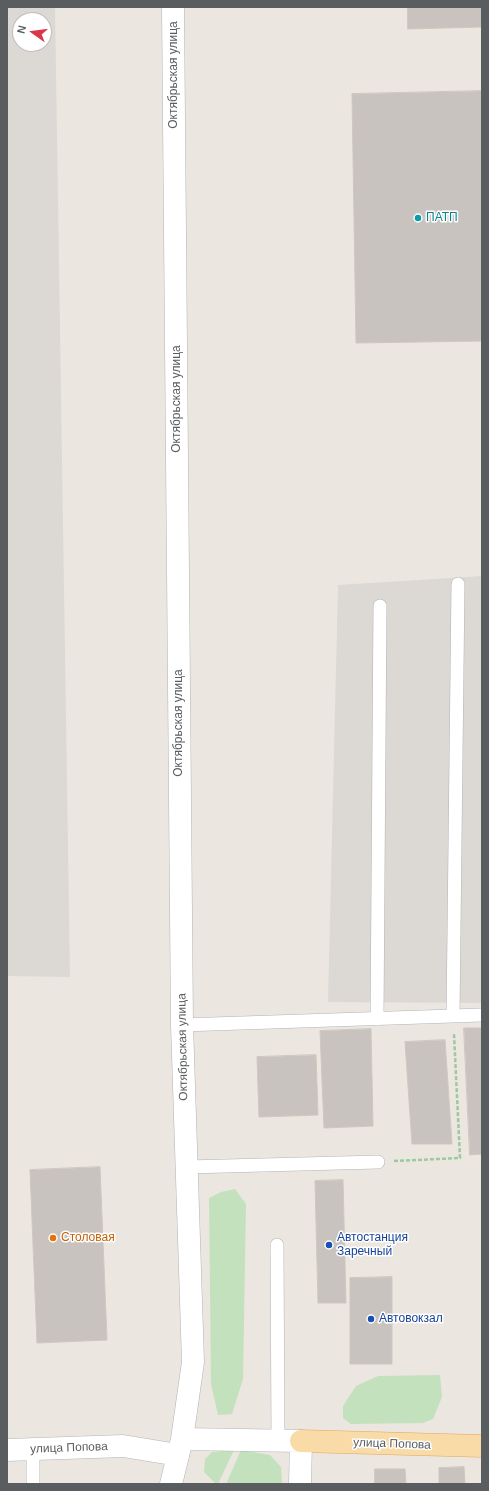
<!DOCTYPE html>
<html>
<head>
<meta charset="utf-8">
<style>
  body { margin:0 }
  #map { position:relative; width:489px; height:1491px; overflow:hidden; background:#ebe6e0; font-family:Helvetica,sans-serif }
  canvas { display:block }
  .frame { position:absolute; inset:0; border:8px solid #595d60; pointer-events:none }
  .north { position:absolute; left:12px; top:12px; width:40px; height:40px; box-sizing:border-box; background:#fff; border:1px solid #bdbebf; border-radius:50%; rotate:284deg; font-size:11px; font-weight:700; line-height:16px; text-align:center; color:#595d60 }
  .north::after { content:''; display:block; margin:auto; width:14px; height:18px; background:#db3649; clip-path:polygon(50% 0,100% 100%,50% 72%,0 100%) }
</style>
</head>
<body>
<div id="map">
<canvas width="489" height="1491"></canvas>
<div class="frame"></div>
<div class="north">N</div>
</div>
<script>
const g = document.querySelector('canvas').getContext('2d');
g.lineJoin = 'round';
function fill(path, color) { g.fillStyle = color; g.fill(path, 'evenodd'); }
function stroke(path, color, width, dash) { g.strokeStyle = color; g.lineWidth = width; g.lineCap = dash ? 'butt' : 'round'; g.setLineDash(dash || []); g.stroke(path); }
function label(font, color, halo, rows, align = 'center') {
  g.font = font + ' Helvetica,sans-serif'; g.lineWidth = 3; g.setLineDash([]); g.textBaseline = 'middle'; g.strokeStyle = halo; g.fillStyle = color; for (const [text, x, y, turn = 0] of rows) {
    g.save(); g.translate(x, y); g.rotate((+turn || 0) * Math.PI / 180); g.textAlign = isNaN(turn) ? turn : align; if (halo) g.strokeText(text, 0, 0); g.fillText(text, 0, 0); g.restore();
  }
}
fill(new Path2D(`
  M7 7H55L70 977 7 976ZM20 20H44V44H20Z
  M482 576V1003L328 1002 338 585Z`), '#dcd8d4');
fill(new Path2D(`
  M235 1189 246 1204 243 1379 232 1414 218 1415 211 1384 209 1198 221 1192Z
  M440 1375 442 1397 433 1419 423 1423 351 1424 343 1418V1406L356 1386 378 1376Z
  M234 1450 218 1484H216L204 1472 205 1459 212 1452Z
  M241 1450 270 1455 281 1467 282 1484H226Z`), '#c4e1be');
const building = new Path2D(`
  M408 7H482V27L408 29Z
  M482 91V341L356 343 352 94Z
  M464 1028H482V1154L470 1155Z
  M371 1029 373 1126 324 1128 320 1031Z
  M445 1040 452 1144H412L405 1042Z
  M316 1055 318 1115 259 1117 257 1057Z
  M100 1167 107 1340 37 1343 30 1170Z
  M343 1180 346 1303H318L315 1181Z
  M392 1277V1364H350V1278Z
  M464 1467 465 1484H439V1468Z
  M375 1469H405L406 1484H375Z`);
fill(building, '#c8c3bf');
stroke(building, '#cfc7bf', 1);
const service = new Path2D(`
  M453 1016 458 584
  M377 1019 380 606
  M182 1025 482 1015
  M187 1167 378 1162
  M277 1245 278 1441
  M33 1449V1484`);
const minor = new Path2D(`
  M7 1450 123 1446 178 1455`);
const tertiary = new Path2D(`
  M173 7 182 1025 193 1362 182 1439
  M171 1484 182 1439 301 1441 300 1484`);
const primary = new Path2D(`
  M301 1441 482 1446`);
stroke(service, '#b1b4b7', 14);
stroke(minor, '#b1b4b7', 23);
stroke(tertiary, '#b1b4b7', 23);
stroke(primary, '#e5a55e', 23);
stroke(new Path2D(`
  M394 1161 460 1158 454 1034`), '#9cc99f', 2.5, [4, 2]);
stroke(service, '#fff', 13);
stroke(minor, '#fff', 22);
stroke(tertiary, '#fff', 22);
stroke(primary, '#f8dba7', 22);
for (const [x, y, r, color] of [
  [418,218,4,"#0f9aa8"],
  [53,1238,4,"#e8710a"],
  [329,1245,4,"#1a4fb4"],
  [371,1319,4,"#1a4fb4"]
]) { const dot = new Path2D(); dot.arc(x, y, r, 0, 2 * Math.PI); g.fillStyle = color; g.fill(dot); stroke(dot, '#fff', 1.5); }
label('12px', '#595d60', '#fff', [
  ["Октябрьская улица",174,75,-90],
  ["Октябрьская улица",177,399,-90],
  ["Октябрьская улица",179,723,-90],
  ["Октябрьская улица",183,1047,-91],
  ["улица Попова",392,1444,2],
  ["улица Попова",69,1448,-2]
]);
label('12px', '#0d838f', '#fff', [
  ["ПАТП",426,218]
], 'left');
label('12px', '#c56008', '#fff', [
  ["Столовая",61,1238]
], 'left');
label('12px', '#164399', '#fff', [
  ["Автостанция",337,1238],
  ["Заречный",337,1252],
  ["Автовокзал",379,1319]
], 'left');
</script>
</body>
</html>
